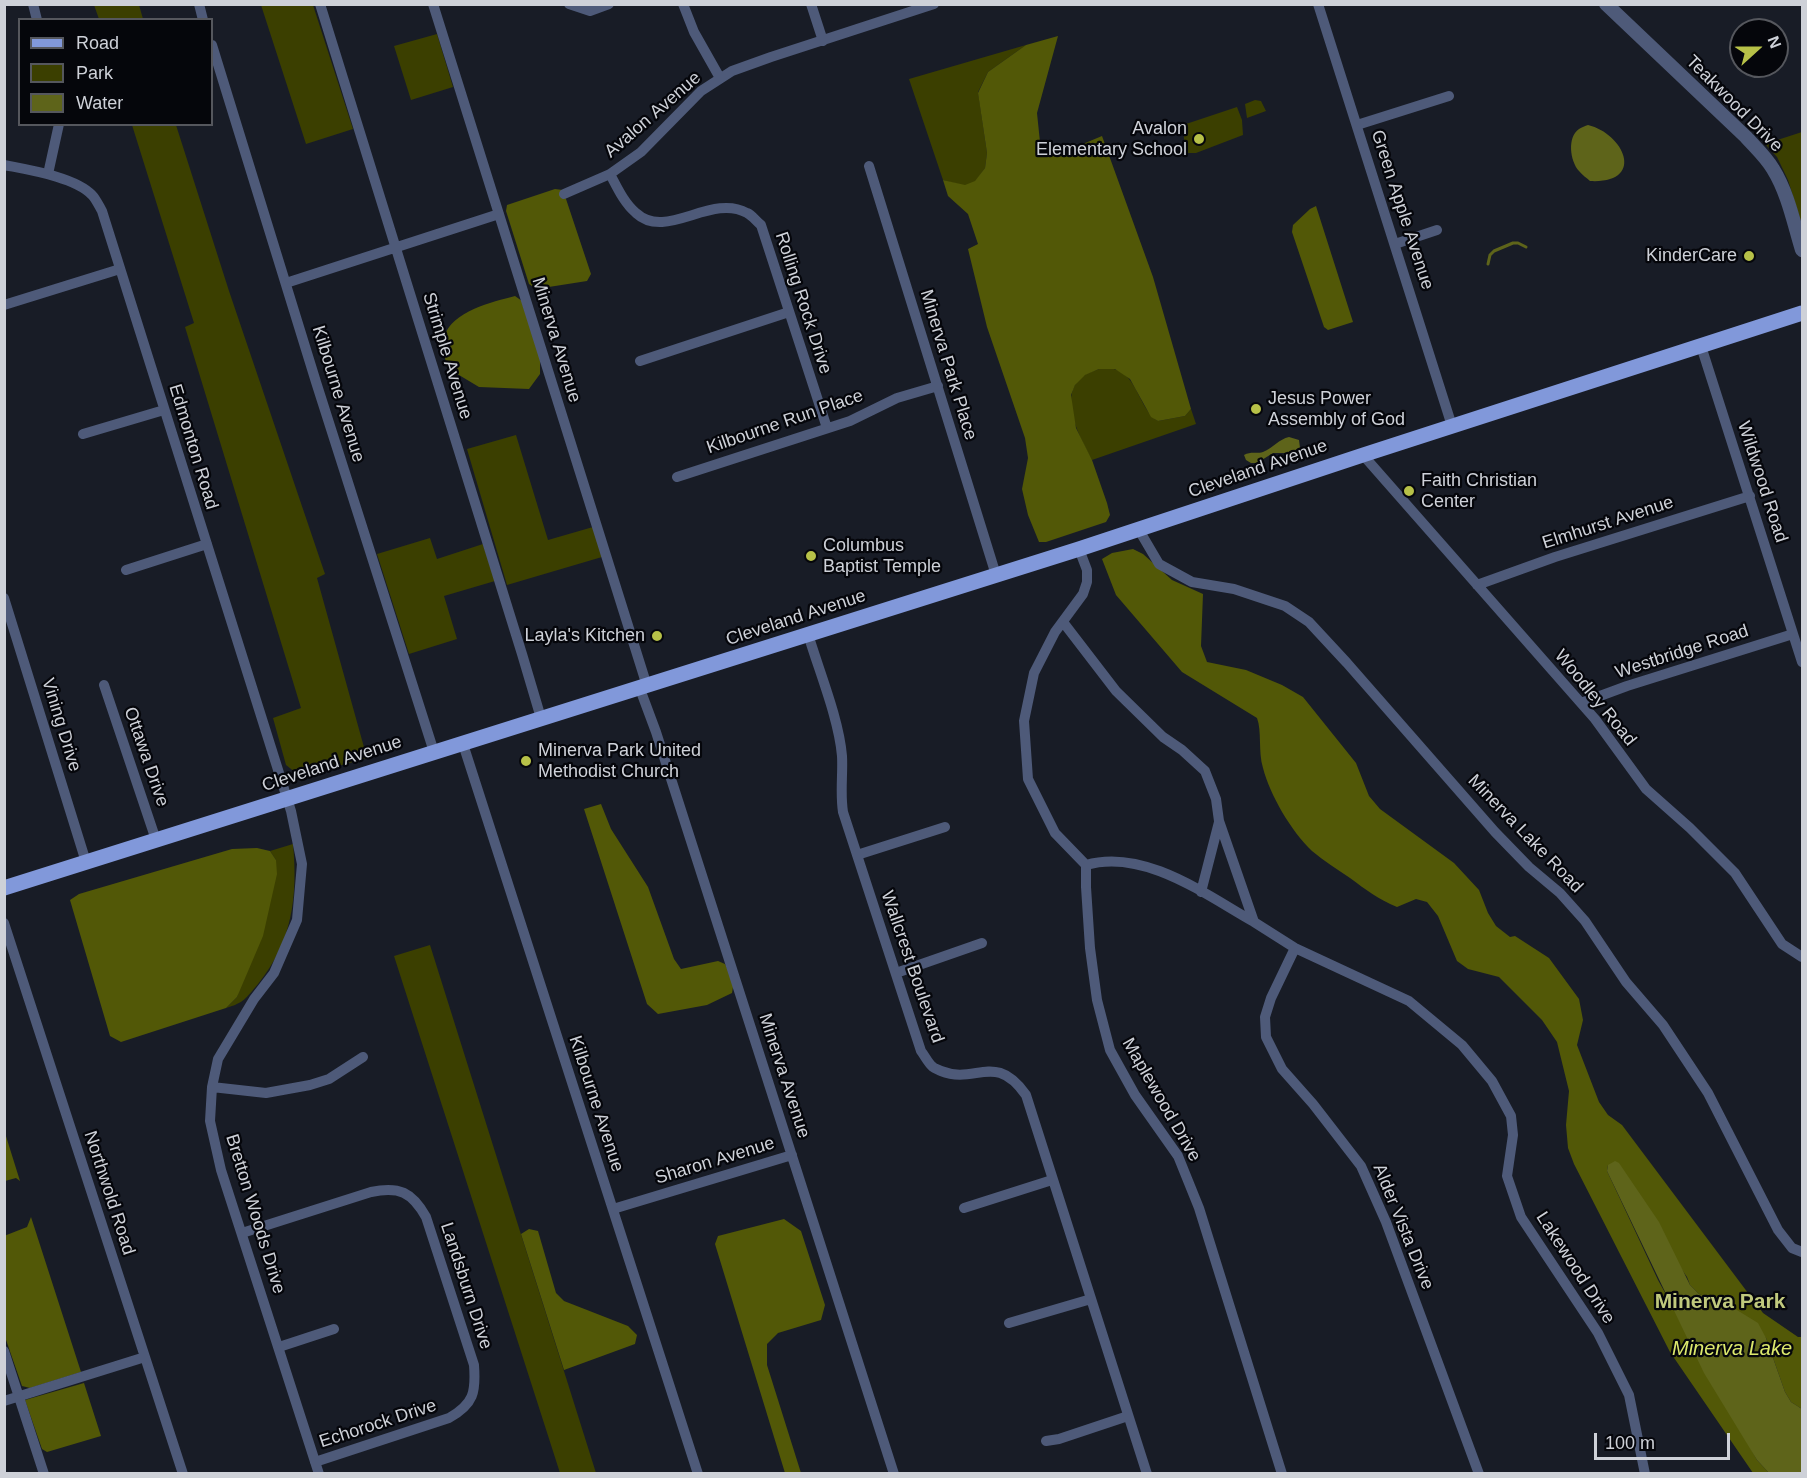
<!DOCTYPE html>
<html>
<head>
<meta charset="utf-8">
<style>
  body { margin:0 }
  #map { position:relative; width:1807px; height:1478px; overflow:hidden; background:#181c26; font-family:Helvetica,sans-serif }
  canvas { display:block }
  .frame { position:absolute; inset:0; border:6px solid #ced1d8; pointer-events:none }
  .legend { position:absolute; left:18px; top:18px; width:195px; height:108px; box-sizing:border-box; background:#05060b; border:2px solid #55575d; margin:0; padding:8px 10px; list-style:none; font-size:18px; color:#ced1d8 }
  .legend li { display:flex; align-items:center; gap:12px; height:30px }
  .legend b { width:30px; border:2px solid #55575d }
  .north { position:absolute; left:1729px; top:18px; width:60px; height:60px; box-sizing:border-box; background:#05060b; border:2px solid #55575d; border-radius:50%; rotate:69deg; font-size:16px; font-weight:700; line-height:24px; text-align:center; color:#ced1d8 }
  .north::after { content:''; display:block; margin:auto; width:21px; height:27px; background:#b7c148; clip-path:polygon(50% 0,100% 100%,50% 72%,0 100%) }
  .scale { position:absolute; left:1594px; top:1433px; width:136px; height:27px; box-sizing:border-box; border:3px solid #ced1d8; border-top:0; padding-left:8px; font-size:18px; line-height:21px; white-space:nowrap; color:#ced1d8; -webkit-text-stroke:4px #05060b; paint-order:stroke }
</style>
</head>
<body>
<div id="map">
<canvas width="1807" height="1478"></canvas>
<div class="frame"></div>
<ul class="legend">
<li><b style="height:8px;background:#8198da"></b>Road</li>
<li><b style="height:16px;background:#3b3f00"></b>Park</li>
<li><b style="height:16px;background:#5e641a"></b>Water</li>
</ul>
<div class="north">N</div>
<div class="scale">100 m</div>
</div>
<script>
const g = document.querySelector('canvas').getContext('2d');
g.lineJoin = 'round';
function fill(path, color) { g.fillStyle = color; g.fill(path, 'evenodd'); }
function stroke(path, color, width, dash) { g.strokeStyle = color; g.lineWidth = width; g.lineCap = dash ? 'butt' : 'round'; g.setLineDash(dash || []); g.stroke(path); }
function label(font, color, halo, rows, align = 'center') {
  g.font = font + ' Helvetica,sans-serif'; g.lineWidth = 4.5; g.setLineDash([]); g.textBaseline = 'middle'; g.strokeStyle = halo; g.fillStyle = color; for (const [text, x, y, turn = 0] of rows) {
    g.save(); g.translate(x, y); g.rotate((+turn || 0) * Math.PI / 180); g.textAlign = isNaN(turn) ? turn : align; if (halo) g.strokeText(text, 0, 0); g.fillText(text, 0, 0); g.restore();
  }
}
fill(new Path2D(`
  M94 5H139L143 19H99Z
  M261 5H313L353 129 306 144Z
  M437 34 453 87 411 100 394 46Z
  M1026 45 988 72 978 92 987 153 985 168 975 182 965 186 943 180 909 79Z
  M1255 100 1261 101 1266 111 1247 118 1245 104Z
  M1237 107 1242 120 1243 135 1196 153H1185L1183 125Z
  M132 125H176L229 291 325 574 317 578 367 758 307 775 296 773 286 765 273 718 301 708 185 327 194 323Z
  M1802 132V225L1788 180 1777 157 1765 144Z
  M1099 369C1104 369 1110 368 1114 369 1138 375 1139 410 1158 421L1185 416 1191 409 1196 424 1092 460C1080 437 1055 393 1086 374 1090 372 1095 371 1099 369Z
  M516 435 548 540 593 527 602 557 507 585 467 449Z
  M430 538 437 559 483 544 495 581 444 596 457 639 409 654 377 554Z
  M293 844C298 897 292 942 258 984 246 998 244 1003 226 1008L237 997 276 860 270 851Z
  M430 945 596 1473H560L394 956Z`), '#3b3f00');
fill(new Path2D(`
  M1058 36 1037 113 1040 142 1054 156 1102 136 1153 277 1191 409 1185 416 1158 421 1151 417 1130 379 1115 369H1099L1085 375 1075 385 1071 395 1076 428 1092 460 1107 503 1110 515 1106 522 1046 542H1039L1028 515 1022 489 1028 458 1025 438 987 327 968 249 978 244 968 214 948 196 943 180 965 185 975 181 985 168 987 153 978 93 988 72 1026 45Z
  M555 189 563 190 591 274 587 281 536 289 529 284 506 211 507 205Z
  M1316 206 1353 322 1328 330 1324 327 1292 232 1293 225 1310 209Z
  M515 296 522 301 540 355V374L529 389 479 387 449 369C445 359 440 347 444 337 452 311 492 302 515 296Z
  M1133 549 1143 554 1172 580 1203 594 1201 646 1207 662 1246 670 1282 685 1303 697 1356 763 1369 796 1380 809 1454 863 1479 890 1488 913 1496 926 1510 937 1515 936 1549 958 1579 999 1583 1020 1577 1045 1599 1102 1608 1115 1622 1125 1763 1313 1798 1337H1802V1409L1791 1402 1785 1392 1766 1338 1732 1307 1699 1294 1690 1285 1687 1277 1608 1165 1607 1171 1658 1280 1757 1460 1769 1473H1753L1670 1352 1574 1164 1568 1148 1566 1125 1569 1091 1557 1042 1542 1020 1499 977 1468 969 1457 961 1438 916 1427 902 1416 899 1397 907C1378 899 1366 890 1350 878 1337 869 1324 861 1312 851 1291 831 1270 795 1263 768 1258 752 1262 731 1257 718L1182 672 1116 595 1102 559 1112 553Z
  M601 804 611 829 648 887 674 959 681 969 718 961 725 964 734 981 732 993 707 1005 658 1014 647 1004 584 809Z
  M257 848 270 851 276 860 277 874 263 936 237 997 226 1008 121 1042 110 1036 70 900 79 894 232 849Z
  M4 1134 5 1133 20 1181 16 1178 5 1181Z
  M31 1217 81 1372 30 1388 22 1386 5 1337 4 1236 27 1227Z
  M784 1219 801 1231 825 1305 821 1320 778 1333 767 1344V1365L801 1473H785L715 1244 718 1236Z
  M529 1229 538 1231 556 1293 564 1301 628 1326 637 1335 635 1344 564 1370 521 1234Z
  M84 1383 101 1436 47 1452 42 1449 25 1400Z`), '#525807');
fill(new Path2D(`
  M1588 125C1625 134 1646 184 1590 181 1587 178 1582 175 1579 171 1570 161 1567 137 1579 129 1582 127 1585 126 1588 125Z
  M1289 437 1299 440 1300 448 1288 453H1273L1257 463H1251L1246 460 1244 455C1251 451 1256 454 1263 452 1273 448 1279 439 1289 437Z
  M1615 1161 1619 1163 1659 1222 1690 1285 1699 1294 1732 1307 1758 1323 1766 1338 1785 1392 1791 1402 1802 1409V1473H1769L1757 1460 1704 1373 1607 1171 1608 1165Z`), '#5e641a');
stroke(new Path2D(`
  M1488 264 1490 255 1494 251 1513 243H1518L1526 247`), '#5e641a', 3);
stroke(new Path2D(`
  M33 4 37 20
  M199 4 203 20
  M320 4 522 654 541 718
  M433 4 647 686
  M569 4 590 11 609 4
  M683 4 694 32 720 78
  M811 4 823 41
  M1318 4 1452 426
  M212 45 316 382 434 752
  M1357 125 1449 96
  M4 165C29 170 75 177 92 195 96 199 99 206 102 211L291 811 302 864 297 920 274 973 254 999 218 1059 212 1087 210 1121 221 1170 319 1474
  M869 166 996 575
  M48 174 59 124
  M610 174C617 187 624 203 636 213 666 241 711 193 747 213 752 215 756 221 761 225L827 428
  M564 194 610 174 641 152 701 91 732 71 771 57 934 4
  M1395 244 1437 230
  M286 283 499 214
  M4 305 120 269
  M1701 346 1802 662
  M640 361 789 312
  M83 434 164 410
  M1363 455 1595 719 1646 789 1690 828 1735 873 1782 944 1802 957
  M677 477 850 421 897 398 938 386
  M1139 530 1159 564 1192 582 1234 589 1285 606 1309 622 1347 663 1495 832 1529 867 1560 893 1585 921 1626 982 1663 1025 1708 1093 1778 1230 1792 1248 1802 1252
  M1079 549 1087 570V582L1083 594 1055 632 1034 673 1024 721 1028 779 1055 833 1086 865V887L1090 948 1097 1000 1110 1050 1135 1095 1178 1156 1199 1208 1282 1474
  M126 570 207 544
  M1477 585 1555 557 1750 496
  M4 598 86 862
  M1063 622 1116 691 1163 737 1182 750 1205 771 1216 799 1219 821 1254 922 1295 948 1409 1001 1462 1045 1492 1081 1511 1116 1513 1135 1507 1176 1521 1217 1598 1333 1629 1395 1645 1474
  M808 634C819 671 839 719 842 756 843 775 840 793 843 812L921 1051C925 1056 928 1063 933 1067 934 1068 939 1070 941 1071 976 1085 995 1051 1026 1095L1147 1474
  M104 685 156 840
  M640 689 656 732 894 1474
  M1581 703 1627 686 1793 634
  M463 744 698 1474
  M857 855 945 827
  M1086 865C1144 848 1206 895 1254 922
  M1201 892 1219 822
  M4 923 183 1474
  M1295 948 1271 998 1265 1017 1266 1037 1282 1069 1313 1104 1361 1166 1386 1222 1479 1474
  M896 973 982 943
  M212 1087 266 1093 310 1085 329 1079 363 1057
  M964 1208 1052 1180
  M613 1209 792 1155
  M242 1233 371 1192C399 1186 412 1192 426 1217L474 1365C476 1392 474 1404 449 1418L315 1462
  M1009 1323 1091 1299
  M279 1347 334 1329
  M4 1351 44 1474
  M4 1401 145 1357
  M1046 1441 1059 1439 1128 1416`), '#4e5a79', 10);
stroke(new Path2D(`
  M1606 4 1746 137C1755 147 1766 157 1773 169 1788 193 1794 224 1802 250`), '#4e5a79', 14);
stroke(new Path2D(`
  M4 888 1079 549 1363 455 1802 313`), '#8198da', 15);
for (const [x, y, r, color] of [
  [1199,139,6,"#b7c148"],
  [1749,256,6,"#b7c148"],
  [1256,409,6,"#b7c148"],
  [1409,491,6,"#b7c148"],
  [811,556,6,"#b7c148"],
  [657,636,6,"#b7c148"],
  [526,761,6,"#b7c148"]
]) { const dot = new Path2D(); dot.arc(x, y, r, 0, 2 * Math.PI); g.fillStyle = color; g.fill(dot); stroke(dot, '#05060b', 2); }
label('18px', '#ced1d8', '#05060b', [
  ["Teakwood Drive",1734,104,45],
  ["Avalon Avenue",653,115,-41],
  ["Green Apple Avenue",1402,210,72],
  ["Rolling Rock Drive",803,303,72],
  ["Minerva Avenue",556,340,73],
  ["Strimple Avenue",447,356,73],
  ["Minerva Park Place",948,365,73],
  ["Kilbourne Avenue",338,394,73],
  ["Kilbourne Run Place",785,422,-19],
  ["Edmonton Road",193,447,73],
  ["Cleveland Avenue",1258,469,-19],
  ["Wildwood Road",1762,482,72],
  ["Elmhurst Avenue",1608,523,-18],
  ["Cleveland Avenue",796,618,-18],
  ["Westbridge Road",1682,652,-18],
  ["Woodley Road",1595,698,51],
  ["Vining Drive",61,725,73],
  ["Ottawa Drive",146,757,71],
  ["Cleveland Avenue",332,764,-18],
  ["Minerva Lake Road",1525,834,46],
  ["Wallcrest Boulevard",912,967,71],
  ["Minerva Avenue",784,1076,72],
  ["Maplewood Drive",1161,1100,60],
  ["Kilbourne Avenue",596,1104,72],
  ["Sharon Avenue",715,1161,-17],
  ["Northwold Road",109,1193,72],
  ["Bretton Woods Drive",255,1214,73],
  ["Alder Vista Drive",1403,1227,68],
  ["Lakewood Drive",1575,1268,57],
  ["Landsburn Drive",466,1286,72],
  ["Echorock Drive",378,1424,-18]
]);
label('18px', '#ced1d8', '#05060b', [
  ["Avalon",1187,129,"right"],
  ["Elementary School",1187,150,"right"],
  ["KinderCare",1737,256,"right"],
  ["Jesus Power",1268,399],
  ["Assembly of God",1268,420],
  ["Faith Christian",1421,481],
  ["Center",1421,502],
  ["Columbus",823,546],
  ["Baptist Temple",823,567],
  ["Layla's Kitchen",645,636,"right"],
  ["Minerva Park United",538,751],
  ["Methodist Church",538,772]
], 'left');
label('italic 20px', '#dde96d', '#05060b', [
  ["Minerva Lake",1732,1349]
]);
label('bold 21px', '#c0c97d', '#05060b', [
  ["Minerva Park",1720,1302]
]);
</script>
</body>
</html>
